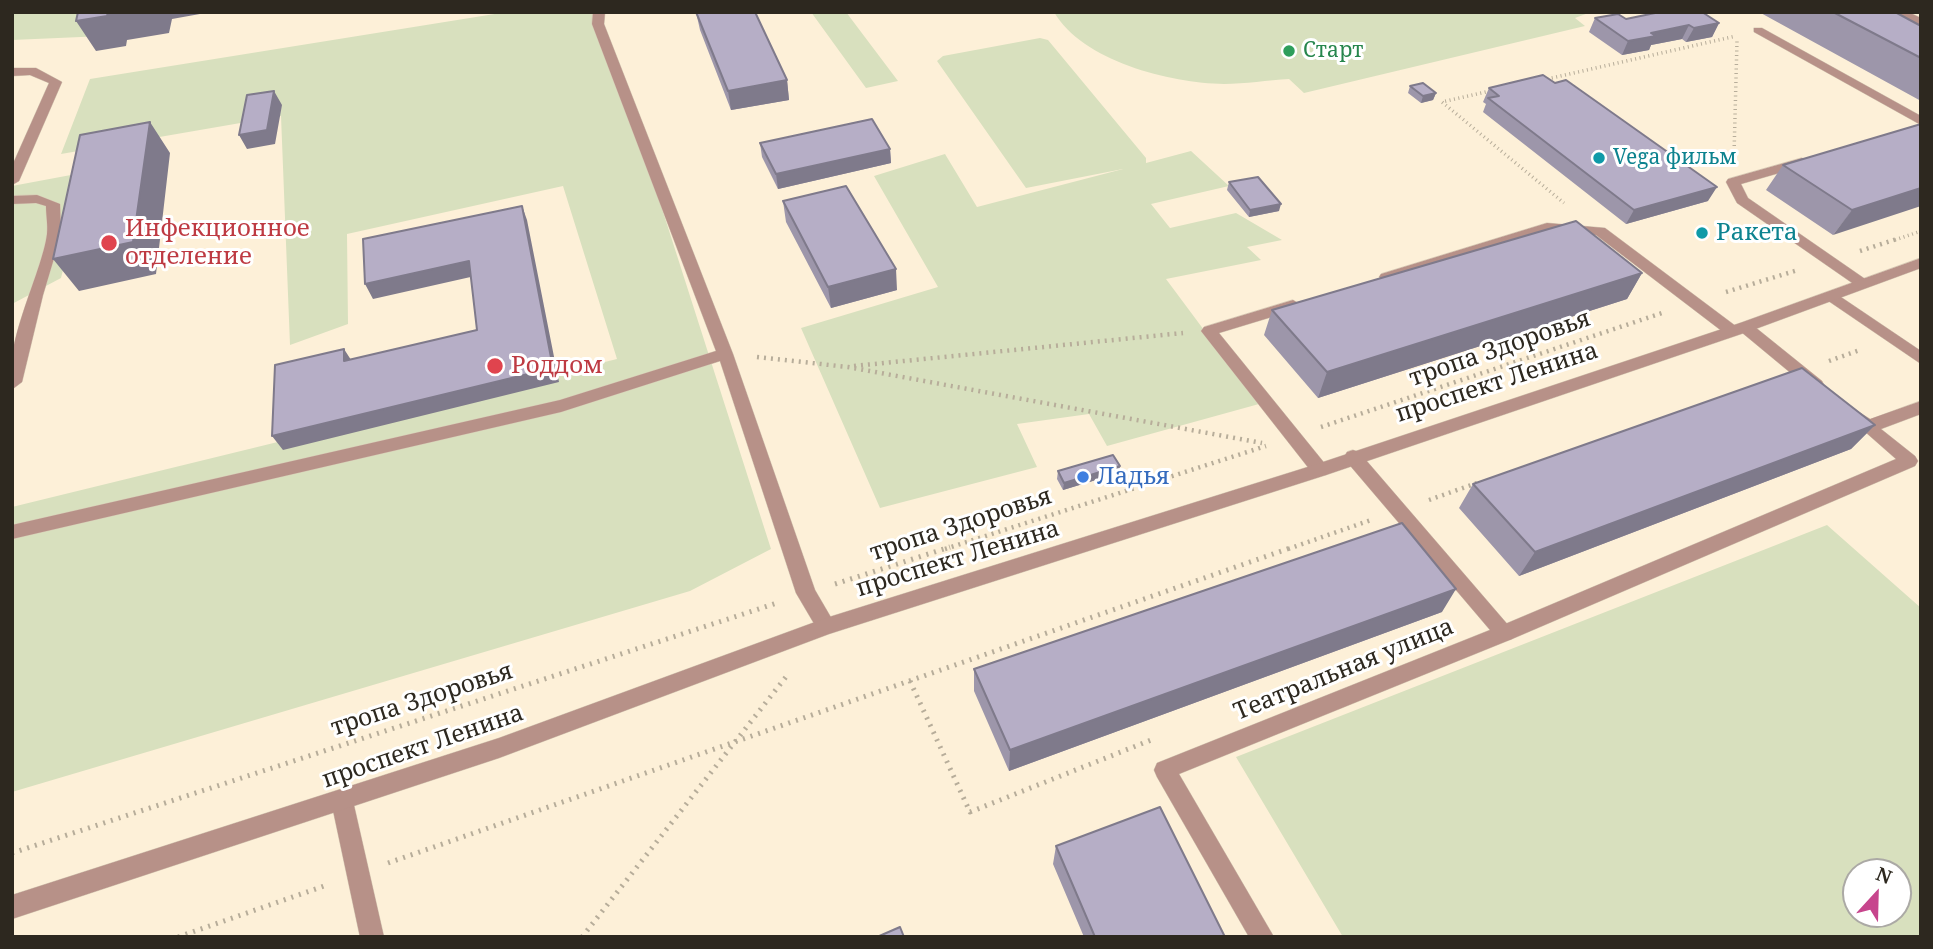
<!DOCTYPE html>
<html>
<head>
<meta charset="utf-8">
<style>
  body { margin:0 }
  #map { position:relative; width:1933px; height:949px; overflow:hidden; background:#fdf0d8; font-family:"Noto Serif",serif }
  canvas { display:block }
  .frame { position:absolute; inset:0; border:14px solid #2d281f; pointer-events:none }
  .north { position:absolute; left:1842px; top:858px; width:70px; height:70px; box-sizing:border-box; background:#fff; border:2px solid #aba9a5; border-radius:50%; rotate:22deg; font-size:19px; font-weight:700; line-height:28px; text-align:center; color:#2d281f }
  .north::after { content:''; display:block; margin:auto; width:24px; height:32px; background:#c7458d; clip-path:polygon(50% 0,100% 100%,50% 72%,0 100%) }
</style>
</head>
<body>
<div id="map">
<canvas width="1933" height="949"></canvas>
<div class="frame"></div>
<div class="north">N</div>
</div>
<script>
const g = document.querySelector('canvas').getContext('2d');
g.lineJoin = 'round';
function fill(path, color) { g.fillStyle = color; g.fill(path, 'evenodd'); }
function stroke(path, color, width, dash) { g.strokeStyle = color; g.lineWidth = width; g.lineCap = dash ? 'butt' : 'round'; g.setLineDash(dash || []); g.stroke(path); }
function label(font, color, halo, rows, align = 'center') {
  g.font = font + ' "Noto Serif",serif'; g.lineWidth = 6; g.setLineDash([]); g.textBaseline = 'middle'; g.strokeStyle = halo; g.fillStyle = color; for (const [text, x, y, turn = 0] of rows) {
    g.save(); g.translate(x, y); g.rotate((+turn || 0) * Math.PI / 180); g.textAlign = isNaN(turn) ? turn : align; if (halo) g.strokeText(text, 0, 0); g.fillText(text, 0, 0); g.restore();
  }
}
fill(new Path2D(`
  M12 12H110L104 36 12 40Z
  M507 12H599L771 549 690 591 12 792V507L617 359 563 186 347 234 348 324 290 345 281 116 61 154 90 79Z
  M811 12H846L898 81 866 88Z
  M1054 12H1591L1575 18 1585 26 1304 93 1289 79C1268 80 1245 84 1224 84 1170 83 1082 61 1054 12Z
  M1040 38 1048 40 1146 158V163L1191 151 1229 186 1151 204 1170 228 1236 213 1282 240 1247 247 1261 260 1166 279 1259 404 1107 446 1089 414 1017 424 1037 467 880 508 801 328 938 287 874 176 945 154 977 207 1123 169 1026 188 937 61 943 56Z
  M87 172 61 278 12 304V186Z
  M1827 525 1921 608V937H1343L1236 757ZM1856 872H1898V914H1856Z`), '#d8e0be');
const service = new Path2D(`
  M593 12H605L604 24 733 354 815 590 836 626 833 632 826 634 819 632 796 593 720 361 561 412 12 539V525L560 400 716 351 592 24Z
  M1754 28H1762L1921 116V125L1754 32Z
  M12 68H36L62 82 19 181 12 185V166L49 83 30 75 12 76Z
  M1802 158 1809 162 1807 165 1741 184 1748 198 1868 281 1870 284 1868 287H1858L1737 203 1726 182 1728 179Z
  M37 195 60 204 61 235 43 295 22 382 14 388C0 350 42 274 47 234 48 225 46 215 46 206L36 203 12 204V196Z
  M1547 223 1605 228 1737 327 1740 323H1750L1822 381 1824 385 1822 389H1810L1740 331 1737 335H1727L1596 235 1548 231 1391 280 1386 282 1379 277 1381 274Z
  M1832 291 1921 351V364L1827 300 1824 296Z
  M1293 300 1301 305 1298 309 1219 333 1326 465 1329 470 1326 475H1314L1201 331 1204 327Z
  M1921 401V414L1881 429 1915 456 1918 461 1915 466 1512 639 1505 641 1498 639 1495 633 1498 627 1896 459 1846 415 1854 409 1870 419Z
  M342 790 350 794 353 801 384 937H360L331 801 334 794Z`);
const minor = new Path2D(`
  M1353 450 1359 452 1515 633 1512 639 1179 774 1274 937H1249L1157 777 1154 770 1157 763 1490 630 1347 462 1344 457 1347 452Z`);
const tertiary = new Path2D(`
  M1894 12H1908L1921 18V26Z
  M1921 258V268L1750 331 1326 475 829 634 499 758 12 919V895L499 738 826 618 1314 465 1740 323Z`);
stroke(service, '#d8ccb7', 1);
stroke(minor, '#d8ccb7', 1);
stroke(tertiary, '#d8ccb7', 1);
stroke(new Path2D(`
  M1543 80 1736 36
  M1490 91 1442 102 1564 203
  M1734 155 1737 41
  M1895 240 1921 231`), '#b7ad9a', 3.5, [1, 3.5]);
stroke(new Path2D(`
  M1860 251 1900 238
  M1726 292 1798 270
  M757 357 848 367 1262 443
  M1829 361 1860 350
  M854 366 1183 333
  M1321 427 1665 312
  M1429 500 1477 483
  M945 549 1266 446
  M1288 549 1371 520`), '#b7ad9a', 4.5, [2, 5]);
stroke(new Path2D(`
  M835 584 950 547
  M910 681 970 812 1151 740
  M12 853 780 602
  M388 863 1293 547
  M178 937 327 885
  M582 937 789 673`), '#b7ad9a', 5, [2, 6]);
fill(service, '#b79188');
fill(minor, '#b79188');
fill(tertiary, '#b79188');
fill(new Path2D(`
  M696 12 787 80 789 100 731 110 700 30Z
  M1654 12H1702L1719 23 1712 37 1686 42 1682 39 1651 45 1649 50 1622 55 1589 32 1595 18 1626 19 1654 13Z
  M1759 12H1895L1921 26V101Z
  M1410 86 1436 93 1433 100 1421 103 1408 93Z
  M1489 88 1708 201 1626 224 1483 112 1486 104 1483 102Z
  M1921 124 1833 235 1766 190 1783 165Z
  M760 143 890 149 891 163 778 189 762 157Z
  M1229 182 1279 211 1249 217 1227 190Z
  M783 201 897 290 831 308 786 222Z
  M1642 273 1627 299 1318 398 1264 335 1272 310Z
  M1875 425 1851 449 1519 576 1459 508 1473 484Z
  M1058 471 1119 473 1063 490 1057 479Z
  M1442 612 1009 771 974 691V669Z
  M1056 846 1225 937H1084L1053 864Z`), '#9d96aa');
fill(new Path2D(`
  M108 12H211L172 19 169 33 127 40 126 46 96 51 76 21Z
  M1719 23 1712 37 1686 42 1694 28Z
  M1689 25 1682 39 1651 45 1649 50 1622 55 1628 41 1651 33Z
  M787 80 789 100 731 110 728 91Z
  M274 91 282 105 275 144 247 149 239 135Z
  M1436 93 1433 100 1421 103 1423 96Z
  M150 122 170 153 156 274 79 291 53 259Z
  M890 149 891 163 778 189 776 174Z
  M1717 187 1708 201 1626 224 1634 210Z
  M1921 188V206L1833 235 1852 210Z
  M1281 204 1279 211 1249 217 1250 210Z
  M522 206 527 220 559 382 283 450 272 436 553 368Z
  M469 261 475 276 373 299 365 284Z
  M896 269 897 290 831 308 828 287Z
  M1642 273 1627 299 1318 398 1327 372Z
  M344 349 353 363 344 361Z
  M1875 425 1851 449 1519 576 1535 552Z
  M1120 466 1119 473 1063 490 1064 483Z
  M1456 589 1442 612 1009 771 1010 750Z`), '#7f7a8b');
const building = new Path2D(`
  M78 12H108L107 16 76 21Z
  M696 12H755L787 80 728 91Z
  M1660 12H1702L1719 23 1694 28 1689 25 1651 33 1656 36 1628 41 1595 18 1618 14 1626 19Z
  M1833 12H1895L1921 26V58Z
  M1543 75 1555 83 1566 80 1717 187 1634 210 1488 98 1499 96 1489 88Z
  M1423 83 1436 93 1423 96 1410 86Z
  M274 91 267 130 239 135 247 95Z
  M872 119 890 149 776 174 760 143Z
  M150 122 133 242 53 259 80 135Z
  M1921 124V188L1852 210 1783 165Z
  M1258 177 1281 204 1250 210 1229 182Z
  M846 186 896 269 828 287 783 201Z
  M522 206 553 368 272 436 275 365 344 349V361L477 330 469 261 365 284 363 239Z
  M1576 221 1642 273 1327 372 1272 310Z
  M1802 368 1875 425 1535 552 1473 484Z
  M1113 455 1120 466 1064 483 1058 471Z
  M1402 523 1456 589 1010 750 974 669Z
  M1160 807 1225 937H1095L1056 846Z
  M900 927 904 937H877Z`);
fill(building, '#b6aec6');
stroke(building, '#7f7a8b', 2);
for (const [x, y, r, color] of [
  [1289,51,7,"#2e9e5b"],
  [1599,158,7,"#0f9aa8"],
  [1702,233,7,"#0f9aa8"],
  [109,243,9,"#e0444e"],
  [495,366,9,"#e0444e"],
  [1083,477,7,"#3f7fe0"]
]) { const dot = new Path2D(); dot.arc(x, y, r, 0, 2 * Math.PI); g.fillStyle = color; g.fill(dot); stroke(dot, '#fff', 2.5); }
label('21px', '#27864d', '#fff', [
  ["Старт",1303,51]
], 'left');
label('21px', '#0d838f', '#fff', [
  ["Vega фильм",1613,158]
], 'left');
label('24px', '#be3a42', '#fff', [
  ["Инфекционное",125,229],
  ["отделение",125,257],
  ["Роддом",511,366]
], 'left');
label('24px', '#0d838f', '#fff', [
  ["Ракета",1716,233]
], 'left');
label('24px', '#2d281f', '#fff', [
  ["тропа Здоровья",1500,349,-19],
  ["проспект Ленина",1497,383,-18],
  ["тропа Здоровья",961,525,-18],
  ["проспект Ленина",958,559,-17],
  ["Театральная улица",1344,670,-22],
  ["тропа Здоровья",422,700,-18],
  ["проспект Ленина",423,747,-19]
]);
label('24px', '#366cbe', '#fff', [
  ["Ладья",1097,477]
], 'left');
</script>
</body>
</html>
